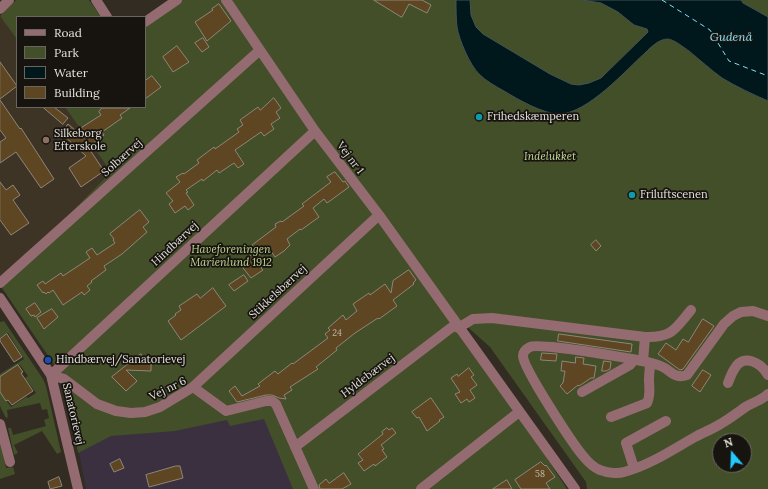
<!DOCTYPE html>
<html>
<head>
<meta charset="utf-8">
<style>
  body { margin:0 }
  #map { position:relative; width:768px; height:489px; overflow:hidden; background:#322c22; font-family:Lora,serif }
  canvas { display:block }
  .legend { position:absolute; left:16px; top:16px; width:130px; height:92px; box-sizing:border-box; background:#171410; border:1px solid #696660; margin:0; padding:5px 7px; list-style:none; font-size:12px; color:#e4e0d9 }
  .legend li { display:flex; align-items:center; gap:8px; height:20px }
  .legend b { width:20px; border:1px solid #696660 }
  .north { position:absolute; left:712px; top:433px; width:40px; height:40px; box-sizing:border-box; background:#171410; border:1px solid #696660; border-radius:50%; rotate:341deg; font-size:11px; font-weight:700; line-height:16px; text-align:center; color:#e4e0d9 }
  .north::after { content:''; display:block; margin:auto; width:14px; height:18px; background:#21c9fd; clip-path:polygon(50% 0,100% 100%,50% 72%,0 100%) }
</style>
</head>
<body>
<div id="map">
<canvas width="768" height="489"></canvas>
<ul class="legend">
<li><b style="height:5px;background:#956b72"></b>Road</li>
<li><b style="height:11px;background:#434f28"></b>Park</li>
<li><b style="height:11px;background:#00171c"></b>Water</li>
<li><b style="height:11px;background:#5d4621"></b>Building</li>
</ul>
<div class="north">N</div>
</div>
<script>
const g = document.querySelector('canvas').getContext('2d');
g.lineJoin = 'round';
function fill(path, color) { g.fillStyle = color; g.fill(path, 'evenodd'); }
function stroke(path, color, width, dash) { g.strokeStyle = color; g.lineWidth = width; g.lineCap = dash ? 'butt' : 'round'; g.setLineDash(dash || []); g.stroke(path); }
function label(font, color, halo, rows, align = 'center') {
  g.font = font + ' Lora,serif'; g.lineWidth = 3.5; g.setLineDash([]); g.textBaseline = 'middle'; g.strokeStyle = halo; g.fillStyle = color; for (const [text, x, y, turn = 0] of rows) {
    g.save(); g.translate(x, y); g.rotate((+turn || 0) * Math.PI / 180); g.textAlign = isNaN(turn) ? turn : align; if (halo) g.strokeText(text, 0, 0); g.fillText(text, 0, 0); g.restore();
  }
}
fill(new Path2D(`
  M65 383 268 404 308 489H86Z`), '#3a303f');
fill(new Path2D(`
  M3 14 17 33V107H69L115 173 0 278V17Z`), '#3d3425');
fill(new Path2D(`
  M16 0H89L101 17H17V39L0 16Z
  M172 0H582L601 3 618 12 634 25 644 27 672 40 682 46 722 77 745 91 768 101V489H587L586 482 490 347 453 314 567 489H293L264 419 230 426 227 420 175 431 111 436 78 453 65 383 57 369 0 285 111 172 65 107H145V19ZM720 441H744V465H720Z
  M741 0H768V17L743 3Z
  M4 321 43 379 46 386 61 452 57 454 42 431 14 445 18 453 14 455 8 428H11L13 435 46 426 44 420 49 418 47 409 42 410 40 403 7 410 8 417 6 418 0 406V392L11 407 26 397 28 398 36 393 25 378 28 376 20 365 0 378V374L24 359 8 333 0 338V322Z
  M0 439 6 468 13 467 15 474 0 479Z`), '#434f28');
const water = new Path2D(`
  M456 0H470L471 15 476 27 483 34 550 74 571 84 579 85 589 83 601 78 648 32 647 29 634 25 618 12 601 3 582 0H741L743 3 768 17V101C752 94 737 87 722 78 711 70 700 60 689 51 683 47 675 40 668 39 659 39 651 47 645 53 625 71 588 113 560 114 543 114 519 100 504 91 495 86 486 81 479 74 470 65 459 40 457 27 456 18 456 9 456 0Z`);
fill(water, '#00171c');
stroke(water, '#445355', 1);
stroke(new Path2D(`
  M662 0 710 30 729 61 768 76`), '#87e1f5', 1, [5, 4]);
const building = new Path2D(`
  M374 0H422L431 5 427 13 409 4 402 17Z
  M219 4 231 21 207 41 195 22 213 10 212 9Z
  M203 38 209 47 202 52 195 43Z
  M177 46 189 62 173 72 163 57Z
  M0 62 17 86 0 99Z
  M152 76 161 87 145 99V81Z
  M274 98 281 108 276 112 280 118 271 124 274 129 264 136 261 132 235 150 244 164 238 168 234 163 219 173 217 170 203 181 202 179 186 190 188 192 186 193 194 205 188 210 185 206 175 213 169 204 173 201 166 193 180 182 176 177 183 173 184 174 199 163 197 160 214 147 215 149 239 132 237 129 243 125 240 120 258 107 260 110Z
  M0 100 20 129 21 128 54 179 41 188 16 152 0 163V142L6 138 0 130Z
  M43 107H54L68 118 63 124Z
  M102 108H130L120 115 122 118 102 132 104 135 88 147 104 171 81 187 69 168 86 156 61 133 68 124 76 131 101 115 99 112Z
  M335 172 343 182 345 181 349 187 327 203 324 199 313 208 319 217 301 230 300 229 287 239 290 245 284 251 275 257 269 248 260 255 252 245 276 227 275 224 281 221 282 222 304 206 302 204 331 182 327 177Z
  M0 182 6 190 13 185 20 195 13 200 29 223 11 235 0 220Z
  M140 210 149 222 143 227 147 232 122 254 104 266 106 270 91 281 92 282 87 286 90 290 84 295 82 292 63 305 53 290 49 293 48 292 46 294 44 292 43 293 37 285 43 281 45 284 61 273 63 276 90 258 86 252 92 248 97 255 115 243 113 240 114 239 110 234Z
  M596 240 601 246 596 251 591 245Z
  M253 254 262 267 261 268 263 270 251 278 240 264Z
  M409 270 416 280 413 283 414 284 393 300 397 306 379 319 378 318 355 333 336 348 337 350 316 367 318 369 290 387 292 390 284 395 286 399 279 398 272 395H266L237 402 229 391 235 386 242 396 260 386 258 384 275 371 278 374 292 363 293 364 328 338 325 334 330 330 328 328 343 315 346 320 357 311 353 304 369 293 370 295 385 284 391 293 393 281Z
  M244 275 248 281 234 291 229 285Z
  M213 288 226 306 181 340 168 321 176 315 175 314 181 310 179 306 197 294 200 298Z
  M35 303 41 312 35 317 34 315 31 316 26 309Z
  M52 309 58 317 44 329 37 318Z
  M703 319 714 326 683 369 680 370 658 354 666 343 676 350 683 339 688 342Z
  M7 334 22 357 14 362 0 341V339Z
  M559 334 632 344 631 352 558 341Z
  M542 353 557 354 556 361 541 360Z
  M141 354 144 359H151V371L126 370 137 381 126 391 112 377Z
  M576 357 584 358 583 364 596 366 594 378H591L579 386 578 385 567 394 560 386 563 383 565 371H561L562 361 575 363Z
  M604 361 611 362 610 369 606 371H602Z
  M18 365 23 372 21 373 33 391 12 405 8 400 6 401 0 392V377Z
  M469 368 474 375 471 377 477 385 470 390 475 398 469 402 467 399 461 403 455 394 460 392 451 378 457 374 458 376Z
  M703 370 711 375 700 392 692 386Z
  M431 398 444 417 439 420 440 421 427 431 419 417 417 418 412 412Z
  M387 428 389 430 392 428 396 433 381 445 384 449 382 450 387 457 375 466 374 464 364 471 358 463 363 460 358 454 383 434 382 432Z
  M120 459 124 468 114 472 110 464Z
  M541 462 545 466 546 465 555 477 546 483 550 489H521L515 480Z
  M176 466H180L183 478 149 487 146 475Z
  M344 473 351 484 342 489H320L319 485 326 479 329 483Z
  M59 477 62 486 50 489 48 482Z
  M507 480 512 489H493Z`);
fill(building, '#5d4621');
stroke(building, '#8e867a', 1);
stroke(new Path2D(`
  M96 0 107 17
  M226 0 315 131 379 215 575 489
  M0 9 9 0
  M145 22 177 0
  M0 283 260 50
  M0 298 51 375 78 489
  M768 316 753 311 741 312 733 316 724 324 687 375C673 380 670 368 658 365 643 360 539 342 530 347 526 349 523 352 523 356 523 368 574 446 584 457 588 462 595 468 600 470 607 473 618 474 624 472 650 465 672 450 695 437 704 432 713 429 722 423 731 418 738 412 747 406 754 402 762 400 768 394
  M458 328 473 319 492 318 645 337C672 338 675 329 691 310
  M643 361 645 337
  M728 383C730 378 732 372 735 368 744 353 761 363 768 375
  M193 387 379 215
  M582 392 630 365 634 360
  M611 417 647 403C651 395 649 388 649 380 649 374 650 368 650 363
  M0 424 10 462
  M295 447 456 324
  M634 468 626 443 666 421
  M314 489 276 404 272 401H266L226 411 193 387 160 407 145 412 131 413 116 411 97 404 64 379 51 375 315 131
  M421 489 519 412`), '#956b72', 10);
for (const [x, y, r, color] of [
  [479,117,4,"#0f9aa8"],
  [46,140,4,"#8d6e63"],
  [632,195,4,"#0f9aa8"],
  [48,360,4,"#1a4fb4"]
]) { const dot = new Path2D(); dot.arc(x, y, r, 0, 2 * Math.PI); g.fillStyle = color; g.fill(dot); stroke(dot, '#171410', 1.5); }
label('9px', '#c2baab', null, [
  ["24",337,333],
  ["58",540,474]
]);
label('11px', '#e4e0d9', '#171410', [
  ["Frihedskæmperen",487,117],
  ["Silkeborg",54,134],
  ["Efterskole",54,147],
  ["Friluftscenen",640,195],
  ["Hindbærvej/Sanatorievej",56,360]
], 'left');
label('italic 11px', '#c3d895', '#171410', [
  ["Indelukket",550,157],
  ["Haveforeningen",231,250],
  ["Marienlund 1912",231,263]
]);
label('11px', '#e4e0d9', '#171410', [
  ["Solbærvej",122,158,-42],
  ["Vej nr 1",350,158,53],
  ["Hindbærvej",175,244,-43],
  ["Stikkelsbærvej",278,292,-43],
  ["Hyldebærvej",368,376,-37],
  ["Vej nr 6",168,389,-26],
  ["Sanatorievej",73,414,77]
]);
label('italic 12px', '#87e1f5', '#171410', [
  ["Gudenå",731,38]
]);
</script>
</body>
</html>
